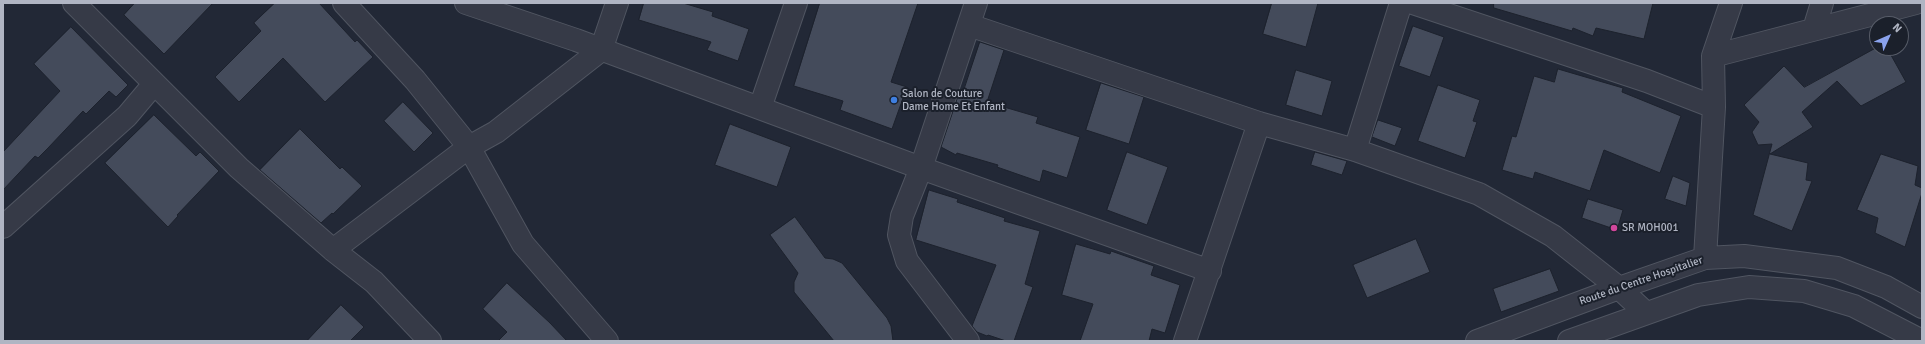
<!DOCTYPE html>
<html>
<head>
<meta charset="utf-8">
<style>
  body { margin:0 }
  #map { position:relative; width:1925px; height:344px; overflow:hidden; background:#222836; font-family:Signika,sans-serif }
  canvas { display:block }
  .frame { position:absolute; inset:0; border:4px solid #b0b5c3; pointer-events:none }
  .north { position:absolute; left:1869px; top:16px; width:40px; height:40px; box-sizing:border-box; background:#1b202b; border:1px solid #575c68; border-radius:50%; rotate:45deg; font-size:11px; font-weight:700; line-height:16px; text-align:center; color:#b0b5c3 }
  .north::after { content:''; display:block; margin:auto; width:14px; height:18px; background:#8ba3ee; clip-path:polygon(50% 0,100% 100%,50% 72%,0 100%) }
</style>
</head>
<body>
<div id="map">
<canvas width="1925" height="344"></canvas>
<div class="frame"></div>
<div class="north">N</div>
</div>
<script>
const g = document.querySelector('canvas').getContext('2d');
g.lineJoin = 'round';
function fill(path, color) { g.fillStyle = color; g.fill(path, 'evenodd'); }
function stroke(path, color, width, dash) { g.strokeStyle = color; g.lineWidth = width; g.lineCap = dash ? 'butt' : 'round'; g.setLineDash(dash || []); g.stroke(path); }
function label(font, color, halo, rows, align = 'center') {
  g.font = font + ' Signika,sans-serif'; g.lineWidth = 4; g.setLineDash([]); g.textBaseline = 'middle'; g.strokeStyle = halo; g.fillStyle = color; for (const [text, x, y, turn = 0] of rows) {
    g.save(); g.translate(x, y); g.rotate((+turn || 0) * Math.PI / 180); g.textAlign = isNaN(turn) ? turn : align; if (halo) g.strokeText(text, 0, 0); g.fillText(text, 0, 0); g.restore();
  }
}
const building = new Path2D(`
  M135 3H213L164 54 124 15Z
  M275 3H319L355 42 357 40 373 57 325 102 283 58 239 102 215 77 261 31 254 23Z
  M644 3H683L713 12 712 16 749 29 738 61 707 50 711 42 639 20Z
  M820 3H918L891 82 907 87 892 129 840 110 843 101 794 86Z
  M1272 3H1318L1306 47 1263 34Z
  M1494 3H1653L1644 39 1596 28 1593 36 1573 28 1572 31 1494 8Z
  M1413 26 1444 37 1430 77 1399 66Z
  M71 27 128 85 116 97 109 91 86 114 83 111 48 148 38 158 35 156 3 190V152L60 91 34 64Z
  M980 42 1004 50 987 102 1038 117 1036 123 1080 137 1067 178 1043 170 1040 182 997 167 998 165 957 153 956 155 941 147 959 93 962 94Z
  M1876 48H1887L1906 82 1861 106 1837 81 1802 112 1813 127 1770 154 1808 163 1806 180 1812 181 1792 231 1753 215 1772 144 1758 145 1752 132 1759 122 1744 105 1784 66 1804 87Z
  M1558 69 1623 88 1622 92 1681 116 1660 173 1604 150 1590 191 1535 172 1533 179 1502 170 1512 136 1516 137 1534 76 1554 82Z
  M1296 70 1332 81 1322 116 1286 105Z
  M1101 83 1144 97 1129 144 1086 130Z
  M1438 85 1480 100 1473 121 1477 122 1465 158 1418 141Z
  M403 102 433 133 414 152 384 121Z
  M154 115 196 156 200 152 219 171 177 215 178 216 168 227 105 163Z
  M1378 120 1402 128 1395 146 1372 137Z
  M730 124 791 147 777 187 715 165Z
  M300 129 340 169 342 167 362 186 333 214 332 213 321 223 260 170Z
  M1127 152 1168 167 1147 225 1107 210Z
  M1315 152 1347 161 1342 175 1311 165Z
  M1881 154 1918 166 1915 185 1922 188V193L1905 247 1875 233 1878 218 1857 210Z
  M1673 176 1690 183 1686 206 1665 199Z
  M929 190 958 199 957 202 1005 218 1004 221 1040 231 1025 284 1033 287 1014 341H1006L988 335 987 336 977 332 972 326 996 265 916 240Z
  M1588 199 1623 210 1617 230 1582 218Z
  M795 217 825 258 833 259 842 263 887 318 891 326 893 341H834L794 292V282L798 273 770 235Z
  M1416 239 1430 272 1367 298 1353 265Z
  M1076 244 1110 254 1111 251 1154 266 1151 275 1180 285 1165 333 1152 329 1149 341H1080L1093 304 1062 295Z
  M1550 269 1559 291 1501 312 1493 289Z
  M507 283 550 323 567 341H498L507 332 483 309Z
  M341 305 364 327 350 341H307Z`);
fill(building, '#444b5b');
stroke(building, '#1d222d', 1);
const minor = new Path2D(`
  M74 3 239 168 333 250 374 282 430 341
  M344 3 415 80 469 147 523 244 607 341
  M466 3 576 40 921 168 1210 271
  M1413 3 1647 81 1714 107
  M969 25 1259 123 1355 150 1479 194 1553 236 1619 288 1646 313
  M1814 29 1822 3
  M1713 56 1916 3
  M760 108 796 3
  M1355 150 1401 3
  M3 227 127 116 154 84
  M333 250 469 147 496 132 601 50 617 3
  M1705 258 1714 107 1713 56 1731 3
  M968 341 907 261 899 235 902 216 921 168 976 3
  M1185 341 1259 123
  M1477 341 1619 288 1705 258 1744 256 1837 268 1886 287 1922 307
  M1569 341 1698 295 1749 287 1804 291 1854 306 1922 341`);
stroke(minor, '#505561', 24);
stroke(minor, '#363a47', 22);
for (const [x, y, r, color] of [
  [894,100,4,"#3f7fe0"],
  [1614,228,4,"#d1479c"]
]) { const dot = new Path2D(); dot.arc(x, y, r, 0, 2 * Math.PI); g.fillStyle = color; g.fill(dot); stroke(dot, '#1b202b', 1.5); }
label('11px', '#b0b5c3', '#1b202b', [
  ["Salon de Couture",902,94],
  ["Dame Home Et Enfant",902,107],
  ["SR MOH001",1622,228]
], 'left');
label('11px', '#b0b5c3', '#1b202b', [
  ["Route du Centre Hospitalier",1641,281,-19]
]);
</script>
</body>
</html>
